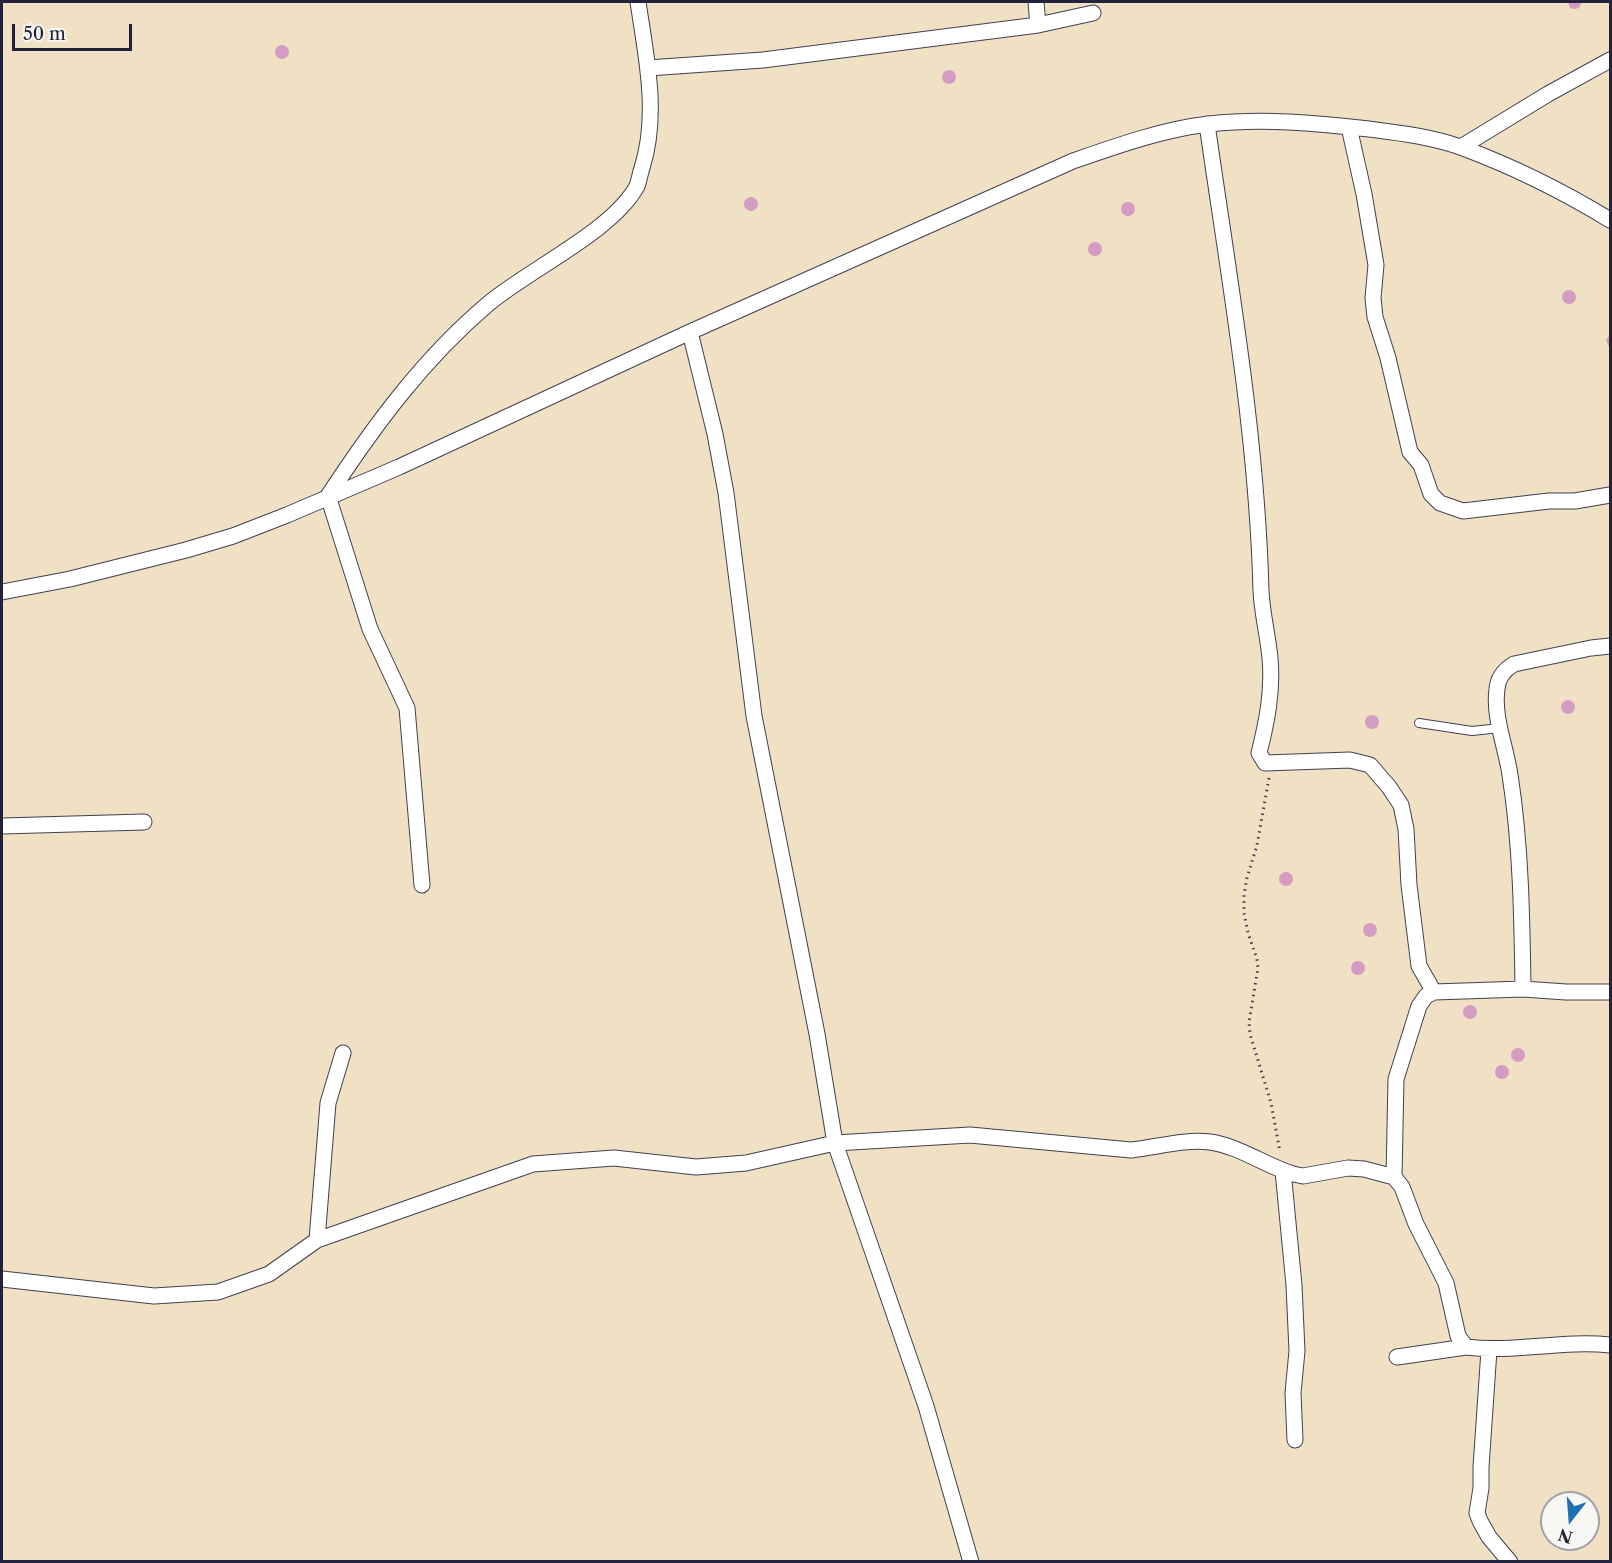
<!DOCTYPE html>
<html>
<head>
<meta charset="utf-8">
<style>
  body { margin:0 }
  #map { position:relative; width:1612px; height:1563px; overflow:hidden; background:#f0e1c5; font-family:"Libre Caslon Text",serif }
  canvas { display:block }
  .frame { position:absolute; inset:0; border:3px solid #22223b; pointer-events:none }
  .north { position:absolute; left:1540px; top:1491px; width:60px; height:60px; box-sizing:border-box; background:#f6f6f2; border:2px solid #a1a1a9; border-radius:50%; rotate:197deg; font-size:16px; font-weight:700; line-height:24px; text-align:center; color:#22223b }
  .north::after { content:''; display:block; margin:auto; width:21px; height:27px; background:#1f6fb2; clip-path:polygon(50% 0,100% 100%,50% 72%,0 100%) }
  .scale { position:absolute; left:12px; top:24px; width:120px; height:27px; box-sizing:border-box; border:3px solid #22223b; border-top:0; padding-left:8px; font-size:18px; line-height:21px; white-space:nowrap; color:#22223b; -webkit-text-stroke:4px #f6f6f2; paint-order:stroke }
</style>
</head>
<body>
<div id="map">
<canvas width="1612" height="1563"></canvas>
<div class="frame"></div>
<div class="north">N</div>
<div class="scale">50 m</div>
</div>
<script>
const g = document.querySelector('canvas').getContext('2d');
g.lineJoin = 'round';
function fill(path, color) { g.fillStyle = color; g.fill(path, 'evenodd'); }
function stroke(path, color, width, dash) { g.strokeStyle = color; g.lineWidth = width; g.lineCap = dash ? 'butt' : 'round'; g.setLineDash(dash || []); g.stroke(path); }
fill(new Path2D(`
  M1568 2H1581V4L1579 8 1574 9 1570 8Z
  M275 52a7 7 0 1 1 14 0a7 7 0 1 1-14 0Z
  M942 77a7 7 0 1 1 14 0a7 7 0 1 1-14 0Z
  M744 204a7 7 0 1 1 14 0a7 7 0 1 1-14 0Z
  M1121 209a7 7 0 1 1 14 0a7 7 0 1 1-14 0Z
  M1088 249a7 7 0 1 1 14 0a7 7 0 1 1-14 0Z
  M1562 297a7 7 0 1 1 14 0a7 7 0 1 1-14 0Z
  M1610 335V349L1606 340Z
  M1561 707a7 7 0 1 1 14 0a7 7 0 1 1-14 0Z
  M1365 722a7 7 0 1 1 14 0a7 7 0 1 1-14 0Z
  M1279 879a7 7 0 1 1 14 0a7 7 0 1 1-14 0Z
  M1363 930a7 7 0 1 1 14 0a7 7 0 1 1-14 0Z
  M1351 968a7 7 0 1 1 14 0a7 7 0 1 1-14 0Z
  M1463 1012a7 7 0 1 1 14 0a7 7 0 1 1-14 0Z
  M1511 1055a7 7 0 1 1 14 0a7 7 0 1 1-14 0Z
  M1495 1072a7 7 0 1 1 14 0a7 7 0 1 1-14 0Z`), '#d49cc3');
const lane = new Path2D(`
  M1419 723 1472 731 1500 728`);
const street = new Path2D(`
  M1036 2 1038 25
  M648 68 763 60 1038 25 1093 13
  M1207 124C1229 279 1257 434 1261 591 1262 613 1268 636 1270 658 1273 691 1267 721 1259 753L1265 763 1350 760 1370 765 1389 787 1401 805 1406 829 1409 885 1419 966 1434 992
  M1349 127 1364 194 1376 265 1373 298 1375 317 1388 358 1410 452 1421 465 1431 494 1440 503 1463 511 1549 501H1575L1610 495
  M1461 147 1548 94 1610 60
  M690 332 715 434 726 493 754 716 817 1034 835 1143 926 1406 971 1562
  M2 592 70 579 186 550 233 536 287 515 399 467 690 332 1073 161C1116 146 1164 129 1209 124 1262 118 1316 123 1369 129 1400 133 1433 137 1463 148 1514 167 1564 192 1610 220
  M1610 646 1591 648 1514 664C1504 670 1498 677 1497 689 1493 717 1506 747 1510 775 1521 845 1522 918 1523 989L1566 992H1610
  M2 826 144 822
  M422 885 407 708 370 629 328 496C374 426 423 359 488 304 528 270 613 231 637 186 639 181 640 174 642 168 659 114 646 56 638 2
  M1283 1171 1294 1285 1297 1351 1293 1393 1295 1440
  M1394 1177 1396 1079 1419 1006 1426 996 1434 992 1523 989
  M317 1240 328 1103 343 1053
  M2 1279 154 1296 218 1292 269 1274 317 1240 533 1164 614 1158 696 1167 746 1163 835 1143 970 1135 1131 1150C1158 1147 1184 1139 1210 1142 1239 1146 1266 1166 1293 1174L1303 1176 1348 1168 1364 1169 1394 1177 1402 1187 1416 1224 1446 1283 1458 1336 1466 1347C1514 1353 1561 1340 1610 1345
  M1489 1350 1481 1467V1488L1477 1513 1480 1521 1489 1537 1510 1562
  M1397 1357 1466 1347`);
stroke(lane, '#413f50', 10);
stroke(street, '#413f50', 17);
stroke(new Path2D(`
  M1269 778 1257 845 1247 878 1244 895V913L1248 933 1257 959 1258 968 1249 1022 1250 1034 1271 1103 1280 1152`), '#413f50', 3, [1.5, 4.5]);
stroke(lane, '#fff', 8);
stroke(street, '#fff', 15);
</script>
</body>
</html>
